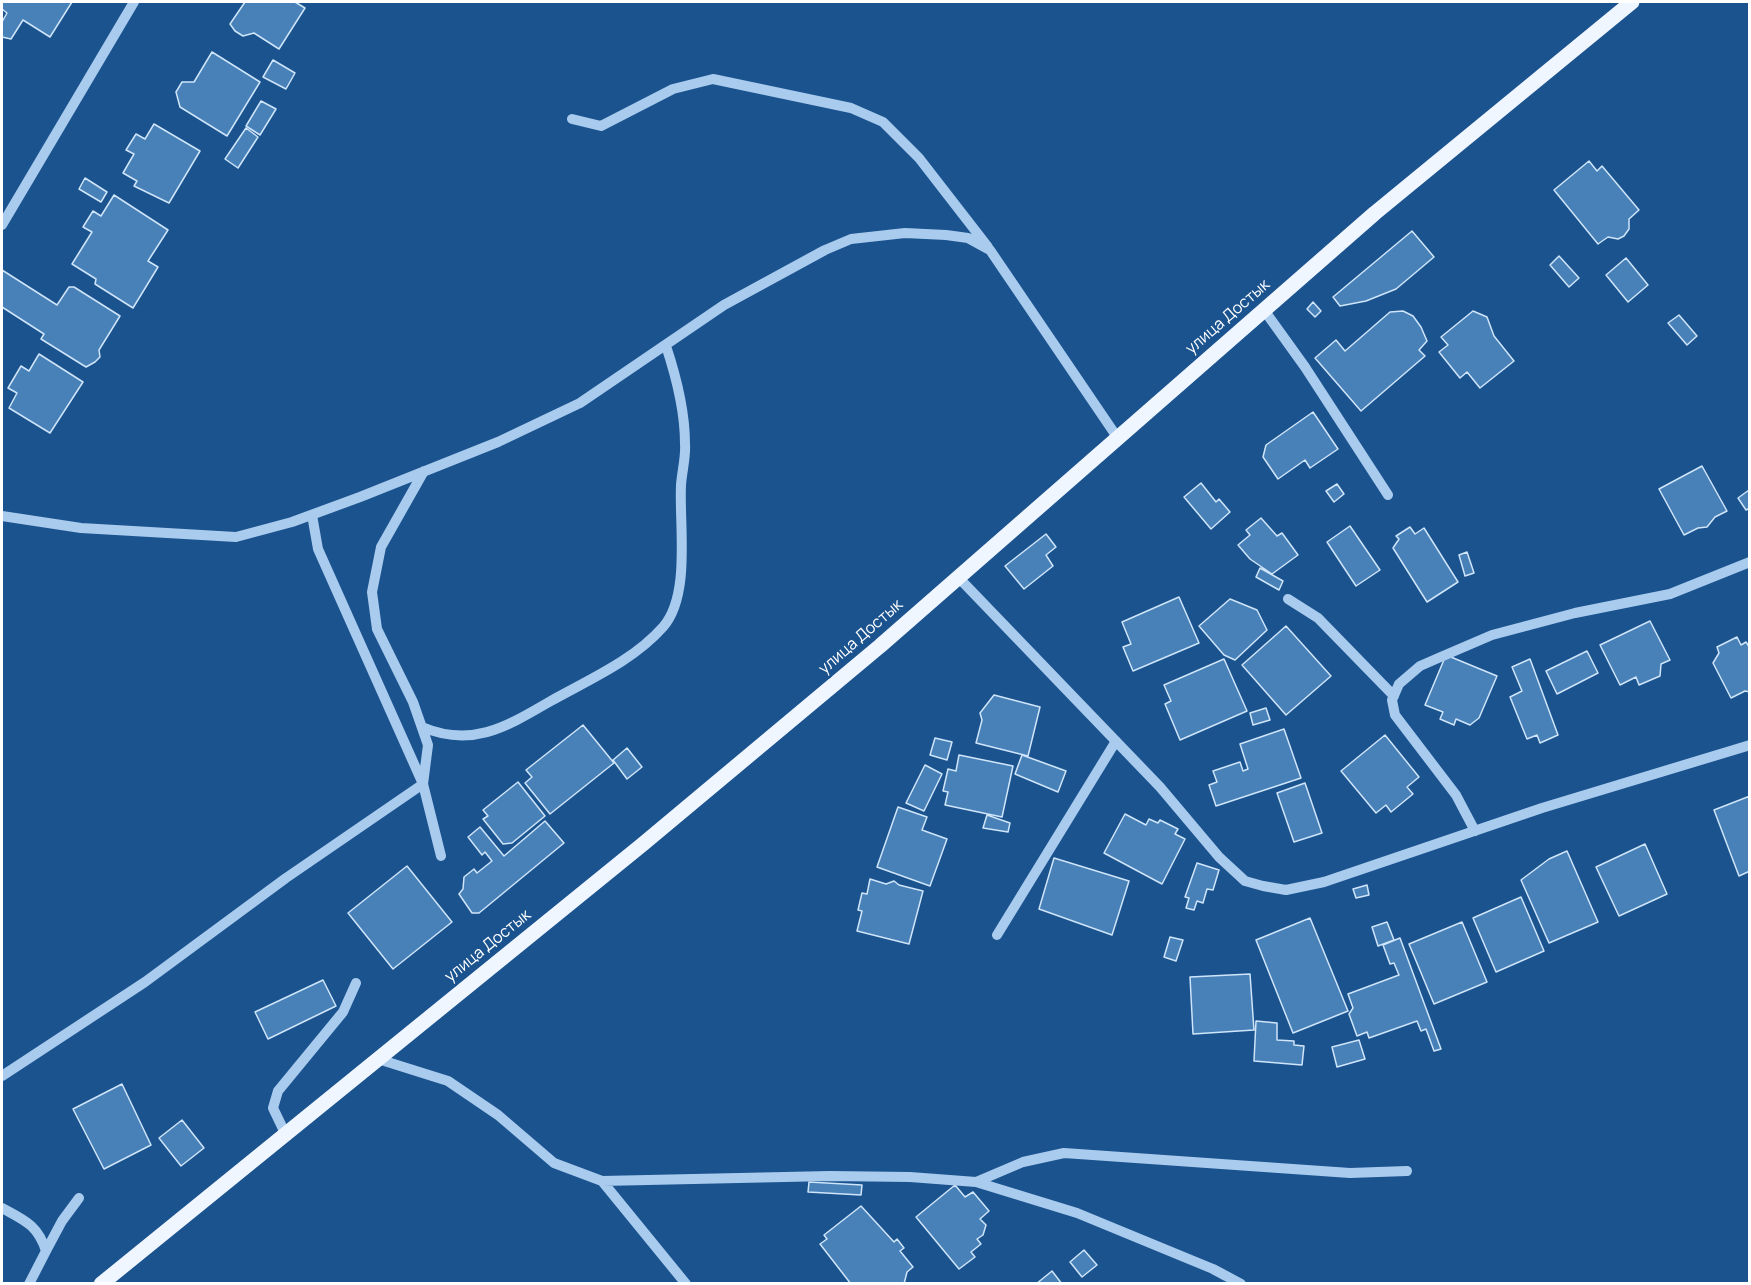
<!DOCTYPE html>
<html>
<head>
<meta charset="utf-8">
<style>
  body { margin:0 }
  #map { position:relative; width:1751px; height:1285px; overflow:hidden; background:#1b538f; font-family:Manrope,sans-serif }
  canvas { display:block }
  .frame { position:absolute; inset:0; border:3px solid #fff; pointer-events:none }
</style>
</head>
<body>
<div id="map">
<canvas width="1751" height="1285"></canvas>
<div class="frame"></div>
</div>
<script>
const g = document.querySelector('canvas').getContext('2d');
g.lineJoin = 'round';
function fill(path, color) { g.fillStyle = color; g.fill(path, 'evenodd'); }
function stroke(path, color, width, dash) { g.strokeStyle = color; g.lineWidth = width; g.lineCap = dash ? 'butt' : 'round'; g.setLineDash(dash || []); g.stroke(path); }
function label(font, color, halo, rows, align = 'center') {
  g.font = font + ' Manrope,sans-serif'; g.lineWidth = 5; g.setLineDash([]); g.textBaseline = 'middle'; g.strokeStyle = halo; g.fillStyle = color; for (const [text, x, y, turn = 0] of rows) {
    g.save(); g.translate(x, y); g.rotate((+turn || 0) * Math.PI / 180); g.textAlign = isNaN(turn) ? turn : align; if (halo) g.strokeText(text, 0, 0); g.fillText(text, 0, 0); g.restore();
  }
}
const building = new Path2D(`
  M2 2H72L50 37 23 20 11 39 2 37V22L7 13 2 9Z
  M245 2H295L305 8 279 49 254 33 243 36 235 31 230 24Z
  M212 52 260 82 227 136 180 107 176 92 182 82H194Z
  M273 60 295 73 286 89 263 77Z
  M261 101 276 109 260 135 246 126Z
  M154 124 200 151 169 203 134 186 137 181 123 173 134 154 126 150 136 134 145 139Z
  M246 128 258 137 238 168 225 159Z
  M1589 161 1597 171 1602 166 1639 210 1629 219V229L1624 236 1618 239 1608 237 1598 244 1554 190Z
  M85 178 107 192 101 202 79 189Z
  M114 195 168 230 148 261 158 267 133 308 95 284 96 279 72 264 92 232 83 227 93 211 101 216Z
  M1412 231 1434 257 1396 289 1366 301 1340 306 1333 297Z
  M1559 256 1579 278 1569 287 1550 265Z
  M1626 258 1648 285 1628 302 1606 275Z
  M2 270 57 305 69 287H74L120 316 99 350 100 357 95 362 86 367 41 339 44 334 2 307Z
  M1313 302 1321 311 1315 317 1307 309Z
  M1403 311 1413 316 1421 327 1427 341 1419 350 1425 356 1361 411 1315 358 1336 340 1345 351 1390 312Z
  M1473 311 1487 317 1494 336 1514 361 1480 388 1467 372 1460 378 1439 352 1448 345 1441 337Z
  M1679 315 1697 336 1687 345 1668 323Z
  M39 354 83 382 50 433 9 408 17 393 8 388 21 366 29 371Z
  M1313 412 1338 449 1310 468 1305 460 1278 479 1263 457 1266 445Z
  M1702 466 1727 511 1715 517 1707 527 1698 528 1684 535 1659 489Z
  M1201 483 1216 502 1219 499 1230 512 1211 529 1184 497Z
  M1337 484 1344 494 1334 502 1326 491Z
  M1749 490 1750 508 1746 510 1738 498Z
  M1261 518 1277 536 1282 533 1298 555 1272 574 1250 559 1238 545 1250 535 1246 530Z
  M1350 526 1380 570 1356 586 1327 542Z
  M1410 527 1415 534 1424 528 1458 582 1427 602 1393 548 1399 539 1396 536Z
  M1046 534 1056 547 1046 555 1053 566 1024 589 1005 566Z
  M1467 552 1474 573 1465 576 1459 555Z
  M1260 568 1283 581 1279 590 1256 577Z
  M1179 597 1199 643 1133 671 1123 647 1131 644 1122 622Z
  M1230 599 1257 610 1267 630 1235 660 1224 655 1199 626Z
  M1650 621 1670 660 1661 664 1660 676 1639 685 1636 677 1620 685 1600 645Z
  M1286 626 1331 676 1286 715 1242 665Z
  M1737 637 1741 645 1746 642 1750 648V692L1745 691 1731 698 1713 663 1719 653 1717 647Z
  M1587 651 1598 673 1557 694 1546 671Z
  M1446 655 1497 676 1479 718 1470 725 1456 719 1454 725 1440 719 1443 712 1425 705Z
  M1224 659 1247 711 1180 740 1165 704 1171 701 1164 685Z
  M1530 659 1558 735 1540 743 1537 735 1527 739 1510 697 1522 691 1512 667Z
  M994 695 1040 707 1028 756 976 743 982 720 980 713Z
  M1266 708 1270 720 1253 725 1250 713Z
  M583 725 614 763 550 814 525 783 532 777 526 770Z
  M1284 729 1301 778 1216 806 1209 785 1217 782 1213 771 1240 762 1243 771 1248 769 1240 744Z
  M1385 735 1419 777 1407 787 1413 794 1391 812 1386 805 1376 813 1341 771Z
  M935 738 952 742 947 760 930 755Z
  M627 748 642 767 627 779 613 760Z
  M959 755 1013 766 1002 817 945 805 948 792 943 791 948 769 956 771Z
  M1022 755 1066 771 1058 792 1015 774Z
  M925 765 942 774 924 811 906 803Z
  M518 782 545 816 512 843 503 844 483 819 488 816 483 810Z
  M1305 783 1322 833 1294 842 1277 793Z
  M1750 796V871L1739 876 1714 810Z
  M898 807 927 817 922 830 947 839 930 886 877 867Z
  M1125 814 1146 825 1149 819 1158 823 1160 820 1178 829 1175 834 1185 839 1162 884 1104 853Z
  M987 815 1010 823 1008 832 983 828Z
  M545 821 564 843 479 913H472L459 894 463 889 464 877 474 869 477 873 492 861 485 852 482 855 468 837 480 827 504 856Z
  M1645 844 1667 894 1619 916 1596 867Z
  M1567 851 1598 922 1549 943 1521 880 1549 859Z
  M1054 858 1129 881 1112 935 1039 909Z
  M1197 863 1219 870 1213 890 1207 889 1203 903 1197 901 1194 910 1186 908 1189 898 1185 897Z
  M407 866 452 922 393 969 348 913Z
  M870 879 886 884 894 881 899 885 923 891 909 944 857 931 862 911 858 910 862 893 867 894Z
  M1367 885 1369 895 1356 898 1353 889Z
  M1521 897 1544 951 1496 972 1473 918Z
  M1310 918 1348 1011 1293 1033 1256 940Z
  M1387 922 1394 940 1378 946 1372 927Z
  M1462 922 1487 982 1434 1004 1409 944Z
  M1170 937 1183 940 1176 961 1164 957Z
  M1400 938 1441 1049 1434 1051 1426 1029 1421 1031 1417 1021 1369 1038 1367 1032 1357 1036 1349 1014 1353 1008 1348 994 1399 975 1394 963 1390 964 1383 945Z
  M1250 974 1254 1030 1193 1034 1190 977Z
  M323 980 336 1006 268 1039 255 1012Z
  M1256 1021 1277 1023V1040L1294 1041V1045L1304 1046 1302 1065 1254 1061Z
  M1359 1040 1365 1059 1337 1067 1332 1047Z
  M122 1084 151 1145 104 1169 73 1109Z
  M182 1120 204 1148 181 1166 159 1138Z
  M809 1182 862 1185 861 1195 808 1192Z
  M955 1185 965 1197 973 1192 989 1211 980 1219 986 1225 983 1235 977 1239 981 1244 971 1252 975 1257 959 1269 916 1217Z
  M861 1206 894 1242 897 1239 904 1248 900 1251 913 1267 907 1272 904 1284H851L820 1244 827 1239 824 1235Z
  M1084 1250 1097 1265 1082 1277 1070 1262Z
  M1052 1271 1062 1284H1036Z`);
fill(building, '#4880b8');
stroke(building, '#cfe5fa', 1.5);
stroke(new Path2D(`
  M572 119 601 126 673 89 713 79 851 108 883 122 919 158 988 247
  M2 225 134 2
  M1264 310 1305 367 1388 495
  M424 471 381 547 372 592 377 629 413 702 428 745 423 784 441 856
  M2 516 81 528 236 537 292 522 360 497 498 442 580 403 724 305 825 250 851 239 905 233 946 235 968 238 990 250 1117 437
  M957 576 1160 787 1219 857 1245 881 1263 886 1286 890 1324 882 1542 808 1750 745
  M1288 599 1318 618 1394 696
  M422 727C472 748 506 727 549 702 588 680 633 661 663 627 691 595 679 525 681 485 682 471 686 457 685 444 685 412 676 376 666 346
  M1475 831 1456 795 1395 715 1392 700 1399 684 1420 666 1443 656 1492 635 1575 613 1670 594 1750 562
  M997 935 1116 741
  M378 1059 448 1081 498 1115 554 1163 602 1181 686 1284
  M2 1076 145 982 286 878 423 784 318 549 312 515
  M285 1133 273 1108 278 1091 343 1012 356 983
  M602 1181 830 1176 910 1177 976 1182 1077 1213 1213 1269 1241 1284
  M976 1182 1023 1162 1064 1153 1350 1173 1407 1171
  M2 1208C24 1220 38 1225 46 1251L29 1284
  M46 1251 62 1221 79 1198`), '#a9cbee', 10);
stroke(new Path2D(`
  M101 1284 643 844 880 646 1375 213 1632 2`), '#f0f6ff', 15);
label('16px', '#fff', '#1b538f', [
  ["улица Достык",1228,317,-41],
  ["улица Достык",861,637,-41],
  ["улица Достык",488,946,-39]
]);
</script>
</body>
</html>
